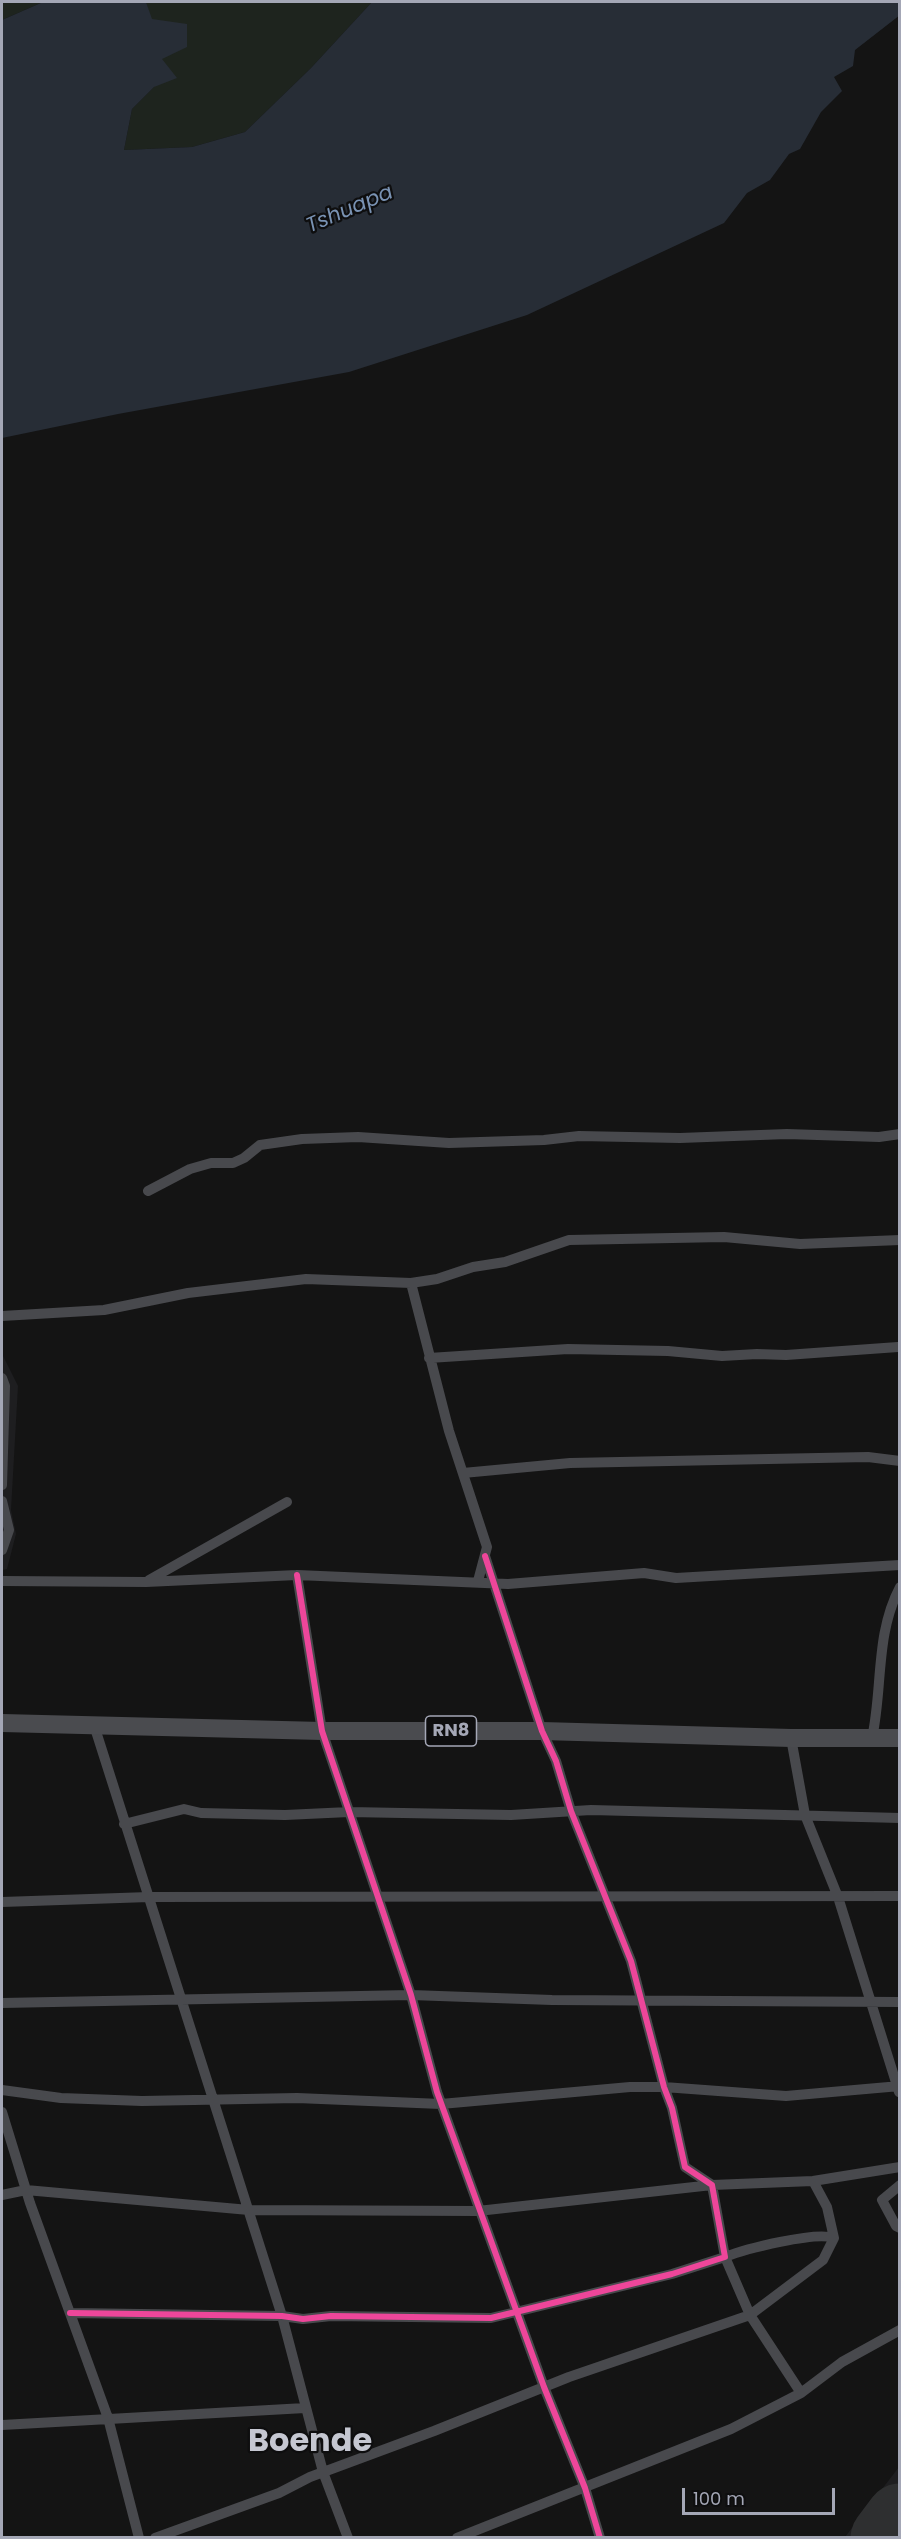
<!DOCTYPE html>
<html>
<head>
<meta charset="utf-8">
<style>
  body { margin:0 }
  #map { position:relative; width:901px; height:2539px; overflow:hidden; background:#141414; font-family:Poppins,sans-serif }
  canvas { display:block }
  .frame { position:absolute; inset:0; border:3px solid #a4a7b6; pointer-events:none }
  .scale { position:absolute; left:682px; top:2488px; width:153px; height:27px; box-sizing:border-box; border:3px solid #a4a7b6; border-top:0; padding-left:8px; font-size:18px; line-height:21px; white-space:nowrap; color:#a4a7b6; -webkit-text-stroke:4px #0e0e0f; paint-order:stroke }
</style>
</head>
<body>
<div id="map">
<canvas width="901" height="2539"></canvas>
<div class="frame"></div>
<div class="scale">100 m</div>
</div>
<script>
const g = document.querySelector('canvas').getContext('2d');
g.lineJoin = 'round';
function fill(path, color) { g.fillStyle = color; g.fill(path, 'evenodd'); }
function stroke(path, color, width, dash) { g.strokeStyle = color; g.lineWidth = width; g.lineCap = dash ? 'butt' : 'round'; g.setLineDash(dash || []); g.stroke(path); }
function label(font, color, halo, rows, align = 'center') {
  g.font = font + ' Poppins,sans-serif'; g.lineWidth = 4.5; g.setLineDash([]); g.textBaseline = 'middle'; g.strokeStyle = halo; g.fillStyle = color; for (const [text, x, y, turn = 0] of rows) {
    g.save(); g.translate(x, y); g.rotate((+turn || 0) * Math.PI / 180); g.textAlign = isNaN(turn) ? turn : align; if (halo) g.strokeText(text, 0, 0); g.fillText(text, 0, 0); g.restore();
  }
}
fill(new Path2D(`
  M2 1354 18 1386 11 1510 16 1534 7 1569 2 1570Z
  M899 2467V2537H845Z`), '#1e1e20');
fill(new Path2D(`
  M2 2H43L2 20Z
  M146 2H372L311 68 245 132 192 147 124 150 132 109 154 87 162 59Z`), '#1e241e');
fill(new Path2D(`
  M43 2H146L152 19 187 24V47L162 59 177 78 154 87 132 109 124 150 192 147 245 132 311 68 372 2H899L900 15 855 50 853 66 834 77 842 91 821 112 800 149 789 154 770 180 747 193 724 223 527 315 349 372 118 414 2 438V20Z`), '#272d36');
stroke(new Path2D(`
  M885 2538 900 2518`), '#2e2f30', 69);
stroke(new Path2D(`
  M148 1191 190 1169 211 1163H233L244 1158 260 1145 302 1139 358 1137 449 1143 544 1140 579 1136 680 1138 787 1134 879 1137 900 1134
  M411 1283 449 1431 487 1547 478 1581
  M2 1316 104 1310 188 1293 306 1279 411 1283 437 1279 473 1267 505 1262 569 1240 724 1237 800 1244 900 1240
  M429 1358 568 1349 668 1351 722 1356 757 1354 786 1355 898 1347
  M2 1378 5 1386 2 1485
  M463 1473 570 1463 868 1457 900 1461
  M2 1501 9 1530 2 1550
  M297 1575 322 1731 411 1995 437 2092 544 2387 585 2488 600 2538
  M149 1580 287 1502
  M2 1581 146 1582 297 1575 508 1584 644 1573 676 1578 900 1565
  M94 1725 282 2316 323 2472 348 2538
  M791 1738 805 1815 838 1897 899 2092
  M872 1738C883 1688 875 1634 900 1587
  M124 1824 184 1809 201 1813 285 1815 349 1812 511 1815 591 1810 900 1818
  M2 1902 149 1897 900 1896
  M2 2003 411 1995 552 2000 900 2002
  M2 2090 61 2098 142 2101 297 2098 441 2104 630 2087H664L786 2096 900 2086
  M2 2112 30 2203 108 2418 139 2538
  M900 2185 882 2200 896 2226 900 2228
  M2 2195 26 2190 249 2210 478 2211 712 2185 813 2181 900 2167
  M70 2313 282 2316 303 2319 331 2316 491 2318 672 2274 725 2257 712 2185 685 2167 672 2108 664 2087 631 1961 571 1811 556 1761 542 1731 485 1556
  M801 2393 750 2315 725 2257C745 2249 816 2231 834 2238
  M2 2425 305 2408
  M155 2538 279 2493 310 2477 434 2431 569 2377 750 2315 823 2260 834 2238 827 2207 813 2181
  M457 2538 731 2429 801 2393 842 2362 900 2330`), '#48494d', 10);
stroke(new Path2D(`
  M2 1723 322 1731H542L791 1738H900`), '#4a4b4f', 18);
stroke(new Path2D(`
  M297 1575 322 1731 411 1995 437 2092 544 2387 585 2488 600 2538
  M70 2313 282 2316 303 2319 331 2316 491 2318 672 2274 725 2257 712 2185 685 2167 672 2108 664 2087 631 1961 571 1811 556 1761 542 1731 485 1556`), '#ed469a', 6);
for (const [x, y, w] of [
  [451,1731,51]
]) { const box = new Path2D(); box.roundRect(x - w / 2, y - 15, w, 30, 4.5); g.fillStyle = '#0e0e0f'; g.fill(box); stroke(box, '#a4a7b6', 1.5); }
label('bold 18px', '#a4a7b6', null, [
  ["RN8",451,1731]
]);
label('italic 21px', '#7992b3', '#0e0e0f', [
  ["Tshuapa",350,210,-23]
]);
label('bold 32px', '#c5c7d1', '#0e0e0f', [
  ["Boende",310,2443]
]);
</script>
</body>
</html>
